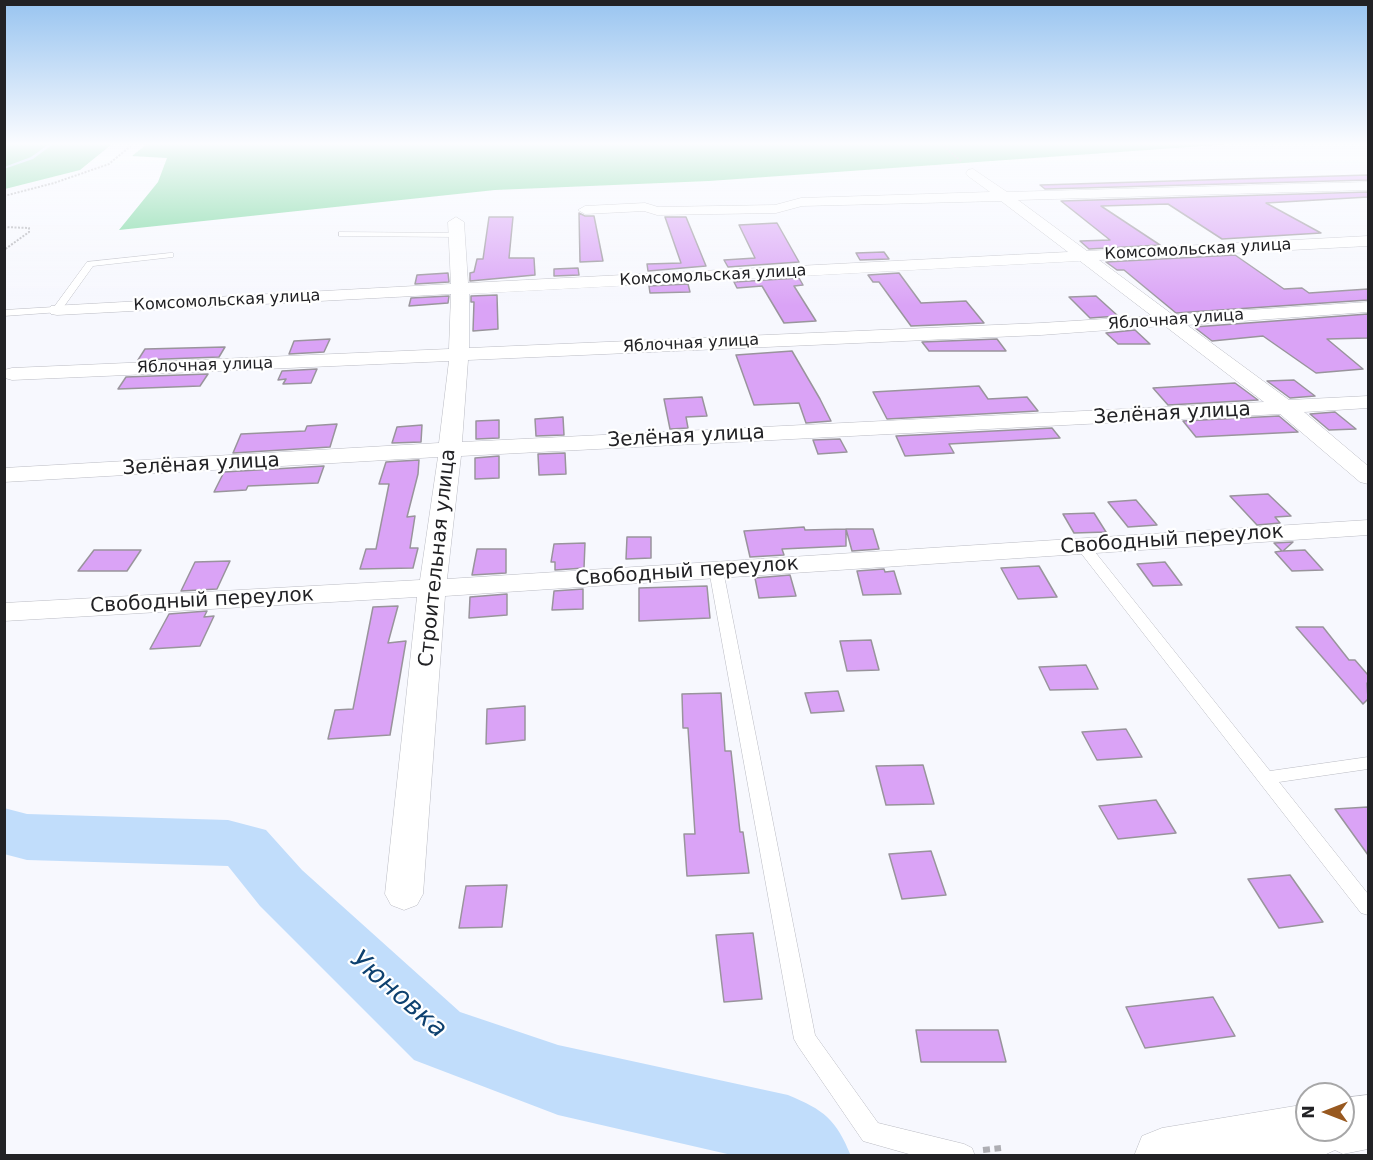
<!DOCTYPE html>
<html>
<head>
<meta charset="utf-8">
<style>
  body { margin:0 }
  #map { position:relative; width:1373px; height:1160px; overflow:hidden; background:#f7f8fe; font-family:"DejaVu Sans",sans-serif }
  canvas { display:block }
  .frame { position:absolute; inset:0; border:6px solid #222225; pointer-events:none }
  .north { position:absolute; left:1295px; top:1082px; width:60px; height:60px; box-sizing:border-box; background:#fff; border:2px solid #a7a7a8; border-radius:50%; rotate:270deg; font-size:16px; font-weight:700; line-height:24px; text-align:center; color:#222225 }
  .north::after { content:''; display:block; margin:auto; width:21px; height:27px; background:#985920; clip-path:polygon(50% 0,100% 100%,50% 72%,0 100%) }
</style>
</head>
<body>
<div id="map">
<canvas width="1373" height="1160"></canvas>
<div class="frame"></div>
<div class="north">N</div>
</div>
<script>
const g = document.querySelector('canvas').getContext('2d');
g.lineJoin = 'round';
function fill(path, color) { g.fillStyle = color; g.fill(path, 'evenodd'); }
function stroke(path, color, width, dash) { g.strokeStyle = color; g.lineWidth = width; g.lineCap = dash ? 'butt' : 'round'; g.setLineDash(dash || []); g.stroke(path); }
function label(font, color, halo, rows, align = 'center') {
  g.font = font + ' "DejaVu Sans",sans-serif'; g.lineWidth = 4.5; g.setLineDash([]); g.textBaseline = 'middle'; g.strokeStyle = halo; g.fillStyle = color; for (const [text, x, y, turn = 0] of rows) {
    g.save(); g.translate(x, y); g.rotate((+turn || 0) * Math.PI / 180); g.textAlign = isNaN(turn) ? turn : align; if (halo) g.strokeText(text, 0, 0); g.fillText(text, 0, 0); g.restore();
  }
}
fill(new Path2D(`
  M5 144H112L80 170 5 189Z
  M147 144H1232L709 181 495 190 119 230 158 182 167 158 132 156Z`), '#71d599');
fill(new Path2D(`
  M49 144H53L33 159 4 169V167L31 157Z`), '#c1ddfb');
fill(new Path2D(`
  M4 808 27 814 228 820 266 830 302 870 460 1012 558 1045 788 1095C824 1110 836 1119 851 1156H736L558 1115 414 1060 260 906 228 866 27 860 4 854Z`), '#c1ddfb');
const building = new Path2D(`
  M1368 175V180L1045 189 1040 185Z
  M1368 192V197L1266 203 1321 233 1222 239 1168 204 1101 206 1160 245 1089 249 1080 241 1110 240 1061 201Z
  M579 213 585 216H594L603 261 580 262Z
  M489 217H513L509 258H534L535 275 470 281V273L474 272 477 259H483Z
  M665 217H686L706 266 648 271 647 264 681 263Z
  M777 223 799 262 728 267 724 260 755 258 739 225Z
  M884 252 889 259 860 260 856 253Z
  M1235 255 1284 289 1302 288 1309 293 1368 289V300L1176 313 1124 270H1117L1106 262Z
  M578 268 579 275 554 276V269Z
  M448 273 449 282 415 284 417 275Z
  M899 273 921 303 966 301 984 323 911 326 879 282H873L868 275Z
  M799 278 803 285 794 286 816 321 784 323 762 286 737 288 734 282Z
  M688 284 690 292 650 293 649 286Z
  M497 295 498 329 473 331 474 302H471V296Z
  M449 296 448 303 409 306 411 298Z
  M1096 296 1118 316 1090 318 1069 297Z
  M1368 314V338L1327 339 1363 369 1316 373 1263 336 1212 341 1194 327Z
  M1135 330 1150 344H1118L1106 333Z
  M330 339 324 352 289 354 294 341Z
  M997 339 1006 351H929L922 342Z
  M225 347 219 357 138 360 145 349Z
  M792 351 820 399 831 421 806 423 799 403 754 405 736 355Z
  M317 369 311 383 283 384 286 379 278 380 282 371Z
  M208 374 200 386 118 389 126 377Z
  M1294 380 1315 396 1290 398 1267 381Z
  M1235 383 1258 400 1168 405 1153 388Z
  M979 386 988 399 1027 397 1038 411 887 419 873 392Z
  M702 397 707 416 686 417 688 428 670 429 664 399Z
  M1335 412 1356 429 1329 430 1310 414Z
  M1279 416 1298 432 1196 437 1183 421Z
  M563 417 564 435 536 436 535 419Z
  M499 420V438L476 439V421Z
  M337 424 330 447 233 453 241 434 305 431 307 426Z
  M422 425 421 442 392 443 397 427Z
  M1052 428 1060 438 949 444 954 453 905 456 896 436Z
  M840 439 847 452 818 454 813 440Z
  M565 453 566 474 539 475 538 454Z
  M499 456V478L475 479V458Z
  M419 460 418 474 407 517 415 516 410 548H418L413 568 360 569 366 549H376L389 484H379L386 462Z
  M324 466 318 483 248 486 246 490 214 492 224 472Z
  M1268 494 1291 516 1275 517 1280 523 1257 525 1230 496Z
  M1136 500 1157 525 1128 527 1108 502Z
  M1094 513 1106 532 1074 533 1063 514Z
  M804 527 805 530 846 529V546L782 549 784 555 750 557 744 531Z
  M846 529H873L879 549 852 551Z
  M627 537H651V558L626 559Z
  M1293 542 1283 551 1305 550 1323 570 1292 571 1275 552 1282 551 1274 543Z
  M585 543 584 568 555 570V562H551L554 544Z
  M477 549H506V573L472 575Z
  M94 550H141L127 571H78Z
  M230 561 217 589 181 591 195 562Z
  M1165 562 1182 585 1153 586 1137 564Z
  M1039 566 1057 597 1018 599 1001 568Z
  M884 569 885 572 894 571 901 594 863 595 857 571Z
  M790 575 796 596 759 598 755 578Z
  M707 586 710 618 639 621V588Z
  M583 589V609L552 610 554 591Z
  M507 594V615L469 618 470 597Z
  M398 606 388 643 406 641 390 735 328 739 335 710 353 709 373 607Z
  M207 611 204 617 214 616 200 646 150 649 169 614Z
  M1296 627H1323L1349 660H1355L1368 675V683H1367L1368 699 1363 704Z
  M871 640 879 670 847 671 840 641Z
  M1086 665 1098 689 1050 690 1039 667Z
  M838 691 844 711 811 713 805 693Z
  M721 693 725 751H731L740 832H743L749 873 687 876 684 834H695L688 728H683L682 694Z
  M525 706V740L486 744 487 709Z
  M1126 729 1142 757 1097 760 1082 732Z
  M923 765 934 804 886 805 876 766Z
  M1156 800 1176 833 1118 839 1099 806Z
  M1368 807V855L1335 809Z
  M931 851 946 895 902 899 889 854Z
  M1290 875 1323 922 1279 928 1248 879Z
  M507 885 502 927 459 928 466 886Z
  M753 933 762 999 724 1002 716 935Z
  M1213 997 1235 1036 1145 1048 1126 1007Z
  M916 1030H998L1006 1062H921Z`);
fill(building, '#daa3f6');
stroke(building, '#99949c', 1.5);
const lane = new Path2D(`
  M339 232 457 233 461 235 457 237 342 236H339Z
  M170 253H173V257L93 266 60 312 4 316V310L54 307 87 262Z
  M1082 541 1087 542 1270 771 1368 757V769L1279 782 1368 894V915L1361 913 1077 548 1076 545Z
  M716 566 723 570 815 1035 878 1123 964 1144 972 1148 975 1156H916L863 1141 798 1046 794 1039 709 570Z`);
const street = new Path2D(`
  M973 169 1007 192 1368 182V190L1018 200 1087 251 1368 236V246L1099 260 1173 315 1368 302V312L1187 325 1289 400 1368 396V408L1304 412 1368 466V484L1360 482 1280 414 461 456 447 579 1368 520V535L445 596 423 894 417 905 404 910 391 905 385 894 417 597 4 621V603L420 580 438 457 4 482V468L439 443 449 361 12 380 5 378 4 370 12 368 449 349 451 294 57 315 51 314 48 310 51 306 451 284 448 222 456 217 464 222 468 283 1068 252 1001 201 802 206 776 213 657 215 644 211 585 214 578 210 585 206 645 203 658 207 775 205 801 198 990 192 968 176 966 173 968 170ZM1080 261 1152 316 1041 323 469 348V294ZM1165 326 1264 402 462 442 468 360 1041 335Z`);
const secondary = new Path2D(`
  M1368 1095V1149L1343 1154 1335 1150 1322 1156H1134L1142 1136 1162 1128 1307 1104V1130H1343V1098Z`);
stroke(lane, '#babbc3', 1);
stroke(street, '#babbc3', 1);
stroke(secondary, '#babbc3', 1);
stroke(new Path2D(`
  M941 144 962 162
  M4 196 54 183 109 164 133 144
  M4 227 29 228V232L4 250`), '#aeaeb3', 2, [2, 1.5]);
stroke(new Path2D(`
  M983 1150 1001 1148`), '#aeaeb3', 6, [7, 4.5]);
fill(lane, '#fff');
fill(street, '#fff');
fill(secondary, '#fff');
const sky = g.createLinearGradient(0, 0, 0, 306);
sky.addColorStop(0, '#98c4f0');
sky.addColorStop(0.47, '#fbfcff');
sky.addColorStop(1, '#fbfcff00');
g.fillStyle = sky;
g.fillRect(0, 0, 1373, 306);
label('16px', '#222225', '#fff', [
  ["Комсомольская улица",1198,250,-3],
  ["Комсомольская улица",713,276,-3],
  ["Комсомольская улица",227,301,-3],
  ["Яблочная улица",1176,320,-4],
  ["Яблочная улица",691,344,-3],
  ["Яблочная улица",205,366,-2]
]);
label('20px', '#222225', '#fff', [
  ["Зелёная улица",1172,414,-3],
  ["Зелёная улица",686,437,-3],
  ["Зелёная улица",201,465,-3],
  ["Свободный переулок",1172,540,-4],
  ["Строительная улица",438,558,-84],
  ["Свободный переулок",687,572,-4],
  ["Свободный переулок",202,601,-3]
]);
label('italic 26px', '#0e416f', '#fff', [
  ["Уюновка",398,995,41]
]);
</script>
</body>
</html>
